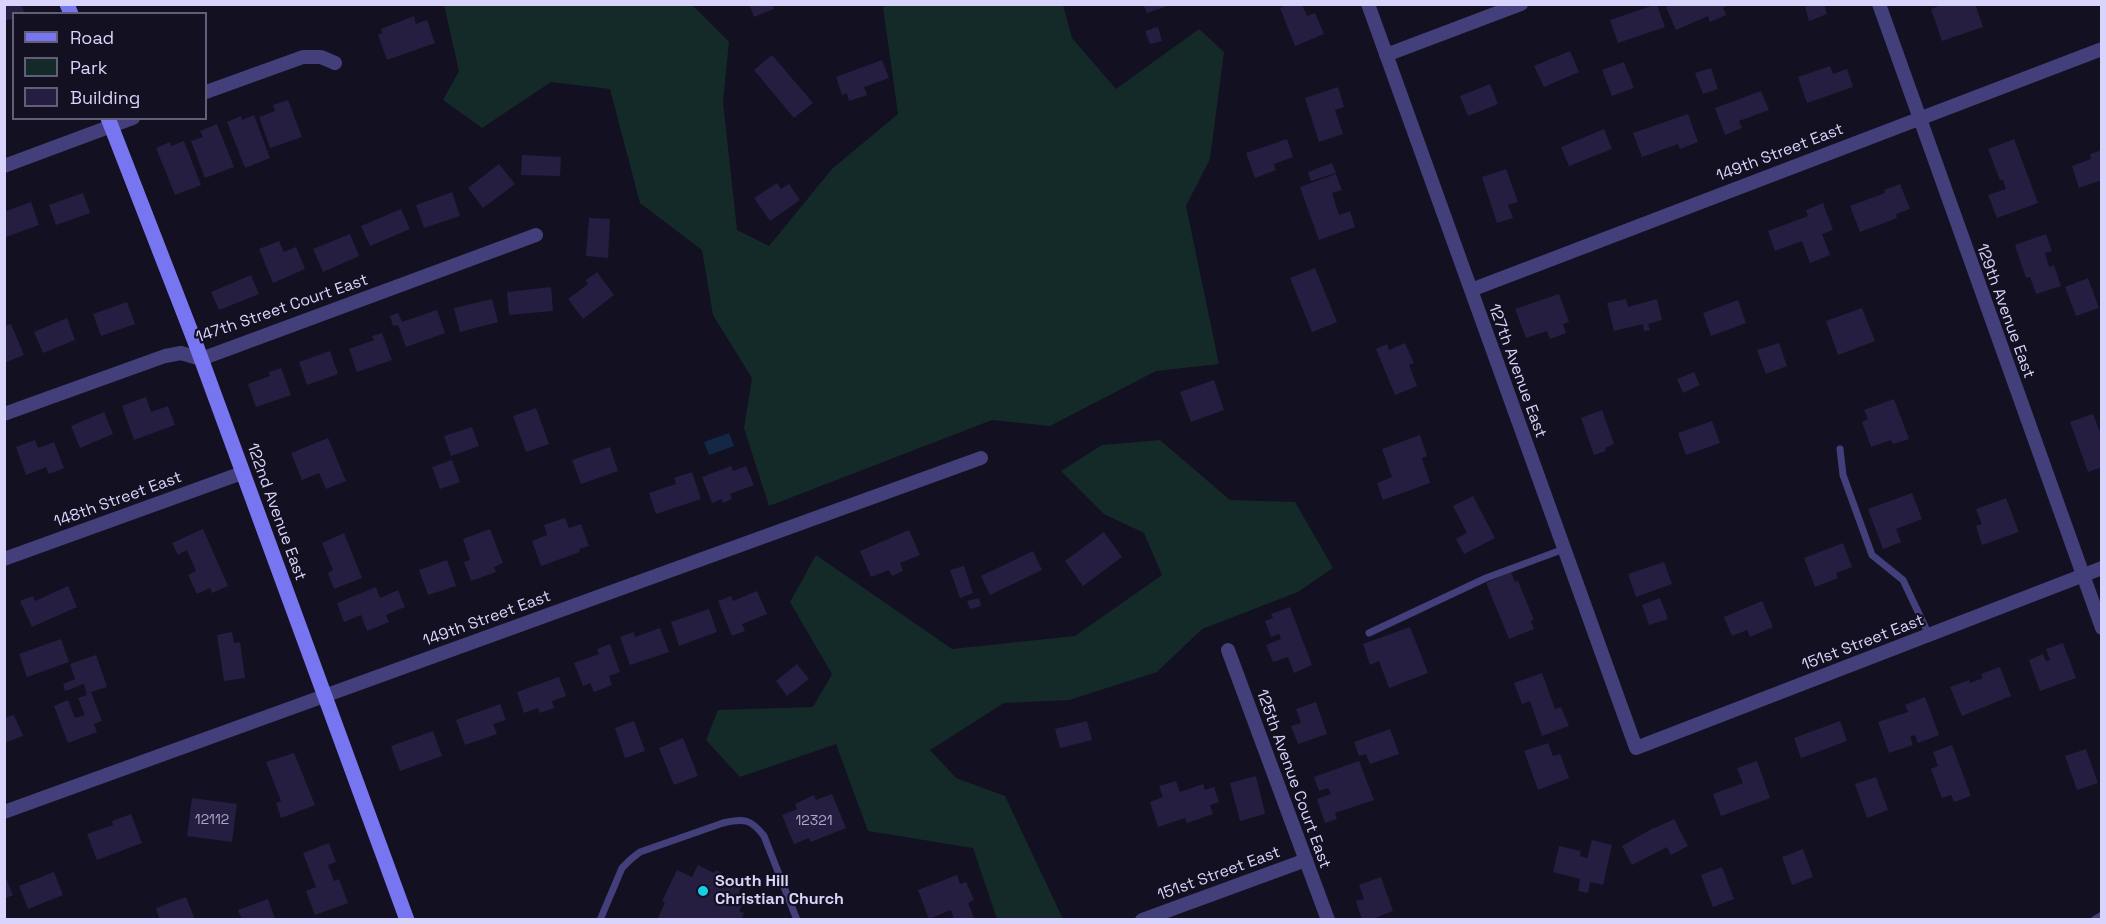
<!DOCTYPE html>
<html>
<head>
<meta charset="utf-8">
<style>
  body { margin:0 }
  #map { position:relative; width:2106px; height:924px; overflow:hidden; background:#131021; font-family:"Space Grotesk",sans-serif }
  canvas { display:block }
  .frame { position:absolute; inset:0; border:6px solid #d8d4fb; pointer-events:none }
  .legend { position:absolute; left:12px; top:12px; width:195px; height:108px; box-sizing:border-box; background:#131021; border:2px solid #625e78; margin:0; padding:8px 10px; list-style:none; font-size:18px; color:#d8d4fb }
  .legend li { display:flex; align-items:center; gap:12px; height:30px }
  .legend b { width:30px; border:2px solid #625e78 }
</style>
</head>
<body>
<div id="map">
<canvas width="2106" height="924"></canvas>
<div class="frame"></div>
<ul class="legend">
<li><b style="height:8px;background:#7875f1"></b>Road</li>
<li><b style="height:16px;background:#132a29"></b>Park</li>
<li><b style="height:16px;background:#251e40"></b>Building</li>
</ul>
</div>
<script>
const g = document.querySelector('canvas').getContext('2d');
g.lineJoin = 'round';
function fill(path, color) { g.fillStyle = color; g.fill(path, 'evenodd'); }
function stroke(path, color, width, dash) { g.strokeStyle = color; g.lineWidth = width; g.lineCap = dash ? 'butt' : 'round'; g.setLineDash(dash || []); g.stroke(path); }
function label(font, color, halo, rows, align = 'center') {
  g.font = font + ' "Space Grotesk",sans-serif'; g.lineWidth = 4.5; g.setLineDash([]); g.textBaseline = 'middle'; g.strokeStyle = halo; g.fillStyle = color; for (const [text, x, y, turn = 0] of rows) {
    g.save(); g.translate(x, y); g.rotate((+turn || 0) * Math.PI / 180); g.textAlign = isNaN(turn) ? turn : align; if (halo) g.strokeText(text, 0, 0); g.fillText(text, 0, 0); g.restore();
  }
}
fill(new Path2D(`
  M890 5H1063L1072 38 1116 89 1199 29 1224 52 1210 159 1186 206 1219 364 1156 371 1050 426 992 420 769 506 744 428 752 378 713 315 702 250 640 203 610 89 551 82 482 128 443 100 459 71 444 5H692L729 42 723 102 737 230 769 246 832 169 898 114 883 7Z
  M1160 440 1230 500 1295 502 1333 568 1298 592 1202 629 1157 672 1069 700 1004 703 930 750 956 778 1005 796 1063 919H997L973 848 868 831 836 744 740 777 706 740 718 710 813 707 832 674 790 602 816 555 952 649 1075 636 1162 575 1144 533 1104 514 1061 471 1102 445Z`), '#132a29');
fill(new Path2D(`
  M729 433 734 446 709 455 704 442Z`), '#142846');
fill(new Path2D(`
  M4 4H21L25 14H14V18L4 21Z
  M749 4H773L774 9 754 17Z
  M1143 4H1170V5L1147 13Z
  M1288 4H1302L1307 16 1315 13 1324 34 1295 46 1280 8Z
  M1672 4H1731L1723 8 1726 15 1710 22 1708 16 1676 30 1666 7Z
  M1812 4H1824L1827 14 1809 21 1805 7Z
  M1944 4H1975L1983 27 1942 41 1931 9Z
  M1654 5H1657L1665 27 1618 43 1610 20Z
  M414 16 416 24 427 20 435 43 387 60 378 35 382 33 381 29Z
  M1158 27 1162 41 1150 44 1145 31Z
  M1570 51 1579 72 1544 87 1534 66Z
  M772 55 813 103 794 118 754 70Z
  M882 60 889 78 864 87 867 95 849 101 847 93 842 95 836 77Z
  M1624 62 1634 88 1612 96 1602 70Z
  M1830 66 1833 74 1847 69 1853 87 1807 103 1798 77Z
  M1711 68 1718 89 1703 94 1695 73Z
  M1490 84 1498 104 1468 116 1460 96Z
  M1338 87 1344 107 1335 110 1343 134 1319 142 1305 98Z
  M1761 91 1769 110 1739 121 1742 128 1725 135 1715 108Z
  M288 100 302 137 270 148 259 117 275 111 273 105Z
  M1688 114 1698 142 1680 149 1678 144 1642 157 1633 133Z
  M254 115 270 158 245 168 227 122 241 116 242 120Z
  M217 124 234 167 205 178 191 141 203 137 200 131Z
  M1604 129 1612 149 1569 166 1561 147Z
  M1287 139 1293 157 1274 164 1276 170 1255 178 1246 153Z
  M2014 139 2038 203 1997 218 1988 195 2006 189 2003 180H2000L1988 149Z
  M184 141 201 185 175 195 156 148 170 142 171 146Z
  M2102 150V180L2079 188 2072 166 2091 159 2090 154Z
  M522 155 561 157 560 176 521 175Z
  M1332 163 1336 173 1311 181 1308 172Z
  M499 164 515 184 483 208 468 188Z
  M1506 169 1518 202 1508 205 1513 218 1497 223 1482 177Z
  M1336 174 1342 190 1332 193 1339 215 1350 211 1355 227 1319 240 1300 187Z
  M777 183 781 189 789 184 800 200 770 221 754 198Z
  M1900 184 1910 209 1896 214 1897 218 1860 232 1850 206 1885 193 1884 190Z
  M452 192 460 216 424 228 416 205Z
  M83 193 90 213 56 225 49 205Z
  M31 202 39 225 6 237 4 212Z
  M1823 203 1833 230 1822 234 1830 255 1810 263 1802 241 1775 251 1768 231 1808 216 1806 210Z
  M401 209 410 229 370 246 361 226Z
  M589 218 610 219 608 258 586 256Z
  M350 234 359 256 323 272 313 249Z
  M2046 234 2052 251 2045 253 2049 267 2054 265 2061 286 2036 294 2030 277 2026 278 2015 245Z
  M279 241 284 252 296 247 305 269 273 283 259 249Z
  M1315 268 1337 322 1312 332 1290 278Z
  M597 272 614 295 583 319 568 299 588 284 586 280Z
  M251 275 259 294 219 310 211 292Z
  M2088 278 2099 308 2076 316 2065 287Z
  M551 287 553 311 509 315 507 292Z
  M1559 294 1569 322 1563 324 1566 333 1550 339 1547 331 1526 338 1515 309Z
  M492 299 498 322 460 332 454 308Z
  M1626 299 1628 307 1657 299 1662 320 1648 324 1650 330 1644 331 1643 324 1614 331 1607 303Z
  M1738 300 1746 323 1711 336 1703 313Z
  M127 302 135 324 101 336 93 314Z
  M1862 308 1875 341 1838 355 1826 321Z
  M437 310 445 333 406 347 398 325 393 326 390 316 398 313 402 322Z
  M67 318 75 340 43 353 34 332Z
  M11 324 24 355 4 363V326Z
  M382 333 392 360 357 372 349 349 374 340 372 336Z
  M1405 343 1414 363 1409 365 1417 386 1395 395 1376 349 1387 344 1389 350Z
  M1779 343 1787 366 1766 374 1757 350Z
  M330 351 338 374 307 385 299 362Z
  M281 368 291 395 256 407 248 384 270 376 269 372Z
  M1694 372 1700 385 1683 393 1677 379Z
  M1214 380 1224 410 1191 422 1180 392Z
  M146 397 151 412 168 406 175 425 134 440 122 406Z
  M1894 399 1909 439 1893 444 1891 440 1871 447 1862 422 1868 419 1864 410Z
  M536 408 549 444 526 452 513 416Z
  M1602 410 1614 444 1605 448 1606 451 1594 455 1581 418Z
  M104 412 113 434 80 448 71 426Z
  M2093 414 2100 432 2102 431V467L2088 472 2070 422Z
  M1712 421 1720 443 1686 455 1678 433Z
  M472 427 479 446 451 456 444 436Z
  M1420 435 1427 456 1422 458 1430 483 1383 500 1377 483 1392 477 1382 449Z
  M328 438 346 481 326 489 319 473 302 480 291 453Z
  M35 440 38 448 54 442 64 468 49 474 46 467 26 475 16 447Z
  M610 447 618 471 581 484 572 460Z
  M452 460 460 482 440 489 432 467Z
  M731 466 733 471 746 466 754 485 730 494 732 499 723 503 722 499 712 503 702 477Z
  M692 472 701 499 656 514 649 493 676 484 674 478Z
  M1912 493 1922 519 1896 529 1901 542 1883 549 1868 509Z
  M1473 496 1495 538 1464 554 1456 539 1467 533 1453 506Z
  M2006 498 2019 532 1982 545 1976 526 1982 524 1976 509Z
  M565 518 569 528 581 524 589 546 579 549 580 552 541 566 532 541 547 535 544 525Z
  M203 529 228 586 212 593 210 588 197 594 188 575 196 571 187 550 178 555 172 543Z
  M490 529 503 563 494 567 496 572 471 581 464 562 470 560 463 539Z
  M909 530 920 555 900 563 903 571 892 576 889 570 871 577 860 551Z
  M1104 532 1122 557 1083 586 1065 561Z
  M344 533 362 578 334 589 328 573 333 570 322 543Z
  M1843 543 1852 567 1836 573 1838 578 1815 587 1804 558Z
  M1033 551 1042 570 990 595 981 576Z
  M447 560 456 586 428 595 419 570Z
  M1664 562 1672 584 1636 597 1628 574Z
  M964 566 973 593 960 598 950 570Z
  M1511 572 1515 582 1518 581 1534 620 1531 621 1534 629 1509 639 1486 583Z
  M68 586 77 607 32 627 20 601 33 596 35 601Z
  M376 587 380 598 398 590 405 607 386 615 389 622 367 631 361 615 344 622 337 603Z
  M757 591 767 614 742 624 745 631 732 636 718 601 731 596 733 601Z
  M979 598 981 606 970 609 967 601Z
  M1660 598 1668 619 1649 625 1642 605Z
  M1762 601 1773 627 1750 637 1747 630 1732 636 1724 617Z
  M1290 607 1312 665 1294 673 1288 657 1273 662 1266 645 1281 639 1279 634 1271 637 1265 621 1273 618 1271 614Z
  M709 609 717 632 679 646 671 622Z
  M1410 627 1428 673 1389 688 1379 661 1370 665 1363 644Z
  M660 628 669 652 630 665 620 637 634 632 635 637Z
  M232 632 234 643 240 642 245 678 224 681 217 635Z
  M61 639 69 662 27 677 19 654Z
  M2063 643 2076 678 2040 691 2029 660 2043 654 2046 661 2050 660 2046 649Z
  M610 644 620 672 609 676 612 685 594 692 590 683 583 686 574 663 599 654 597 649Z
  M96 655 107 687 91 692 102 721 94 724 97 732 68 743 54 706 68 700 75 718 85 715 78 698 87 695 84 684 65 691 63 684 75 679 70 664Z
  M797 664 809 679 787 696 776 681Z
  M2000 667 2011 696 1962 716 1950 687 1969 680 1970 683 1983 678 1981 674Z
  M1542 673 1555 709 1561 707 1569 726 1542 736 1530 701 1522 704 1514 683Z
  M559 677 566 696 552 701 554 708 540 713 538 708 524 713 517 692Z
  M1925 697 1939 735 1918 743 1915 735 1910 737 1913 745 1889 753 1878 722 1908 712 1905 705Z
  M1316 702 1327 734 1298 744 1291 726 1301 723 1296 709Z
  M500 704 506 720 493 724 497 734 465 745 456 720Z
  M14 715 23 736 4 743V718Z
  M634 721 645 751 625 758 615 728Z
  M1087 721 1092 740 1060 748 1055 729Z
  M1840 721 1847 741 1801 758 1794 738Z
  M1390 729 1399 754 1370 764 1366 754 1359 756 1354 742Z
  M433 731 442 756 400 771 391 746Z
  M683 738 698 776 674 785 659 748Z
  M1548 743 1553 756 1560 754 1569 778 1538 790 1524 751Z
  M1952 745 1971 796 1954 802 1951 795 1942 798 1931 769 1938 766 1933 752Z
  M2086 749 2098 783 2077 790 2065 756Z
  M294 753 315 805 281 818 276 803 281 801 266 762Z
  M1359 761 1374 800 1335 813 1337 819 1325 823 1317 799 1331 794 1328 788 1319 791 1314 777Z
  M1757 761 1770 798 1721 816 1713 794 1743 783 1737 768Z
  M1256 776 1265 814 1240 821 1230 783Z
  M1876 777 1888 810 1867 818 1855 784Z
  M1176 781 1180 792 1203 784 1205 790 1214 787 1219 802 1210 805 1213 814 1187 823 1185 818 1158 827 1150 802 1163 797 1159 786Z
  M832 794 846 828 811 842 809 838 794 844 782 815 797 809 795 804 814 795 816 800Z
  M192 798 237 804 232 842 187 836Z
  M131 814 142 843 97 860 87 834 113 825 112 821Z
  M1674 819 1688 846 1671 855 1667 847 1632 865 1622 846 1655 827V828Z
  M1592 840 1612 845 1603 885 1590 882 1588 893 1578 891 1580 879 1553 872 1559 846 1581 851 1580 856 1587 858Z
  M329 843 336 862 328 865 334 881 339 879 348 903 315 915 306 891 316 887 303 853Z
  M1803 849 1813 877 1792 885 1782 857Z
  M698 865 714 873 716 870 724 874 722 877 742 885 737 897 744 901 739 911 744 913 741 920H657L665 903 662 901 677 870 692 877Z
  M1722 867 1734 899 1713 907 1701 875Z
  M54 872 63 895 28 909 19 886Z
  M4 873 13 895 4 899Z
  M957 875 960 884 966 882 974 900 968 903 975 920H954L951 910 929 919 918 890Z
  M1381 877 1393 911 1370 920H1362L1356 901 1364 899 1359 885Z
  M186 897 194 917 187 920H160L156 908Z
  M268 899 275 919 242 920 238 910Z`), '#251e40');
stroke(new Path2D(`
  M1840 449 1843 475 1872 555 1903 580 1929 635
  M1369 633 1486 578 1564 549
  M600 920 622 868 631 859 640 852 723 823C744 818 751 819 764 836L797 920
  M2094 920 2102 915`), '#423f7b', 7);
stroke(new Path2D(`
  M1368 4 1636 748 2102 568
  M1879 4 2102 628
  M1386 55 1521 4
  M206 92 303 57H321L335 63
  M4 166 133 118
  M1471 290 2102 49
  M4 414 165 356 181 353 201 359 536 235
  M4 559 242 473
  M1228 650 1328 920
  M4 812 981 458
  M1142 920 1306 860`), '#423f7b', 14);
stroke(new Path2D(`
  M67 4 71 14
  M108 118 195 342 407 920`), '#7875f1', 15);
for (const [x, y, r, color] of [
  [703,891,6,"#17cfe4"]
]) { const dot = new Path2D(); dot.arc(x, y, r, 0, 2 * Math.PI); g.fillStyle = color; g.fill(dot); stroke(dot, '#131021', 2); }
label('14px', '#aba6cc', null, [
  ["12112",212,820],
  ["12321",814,821]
]);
label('16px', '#d8d4fb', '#131021', [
  ["149th Street East",1780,153,-21],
  ["147th Street Court East",282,309,-19],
  ["129th Avenue East",2005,311,70],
  ["127th Avenue East",1517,371,70],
  ["148th Street East",118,500,-20],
  ["122nd Avenue East",276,512,70],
  ["149th Street East",487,619,-20],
  ["151st Street East",1863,643,-21],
  ["125th Avenue Court East",1293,779,70],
  ["151st Street East",1219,874,-20]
]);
label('bold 16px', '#d8d4fb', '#131021', [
  ["South Hill",715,882],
  ["Christian Church",715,900]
], 'left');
</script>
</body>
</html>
